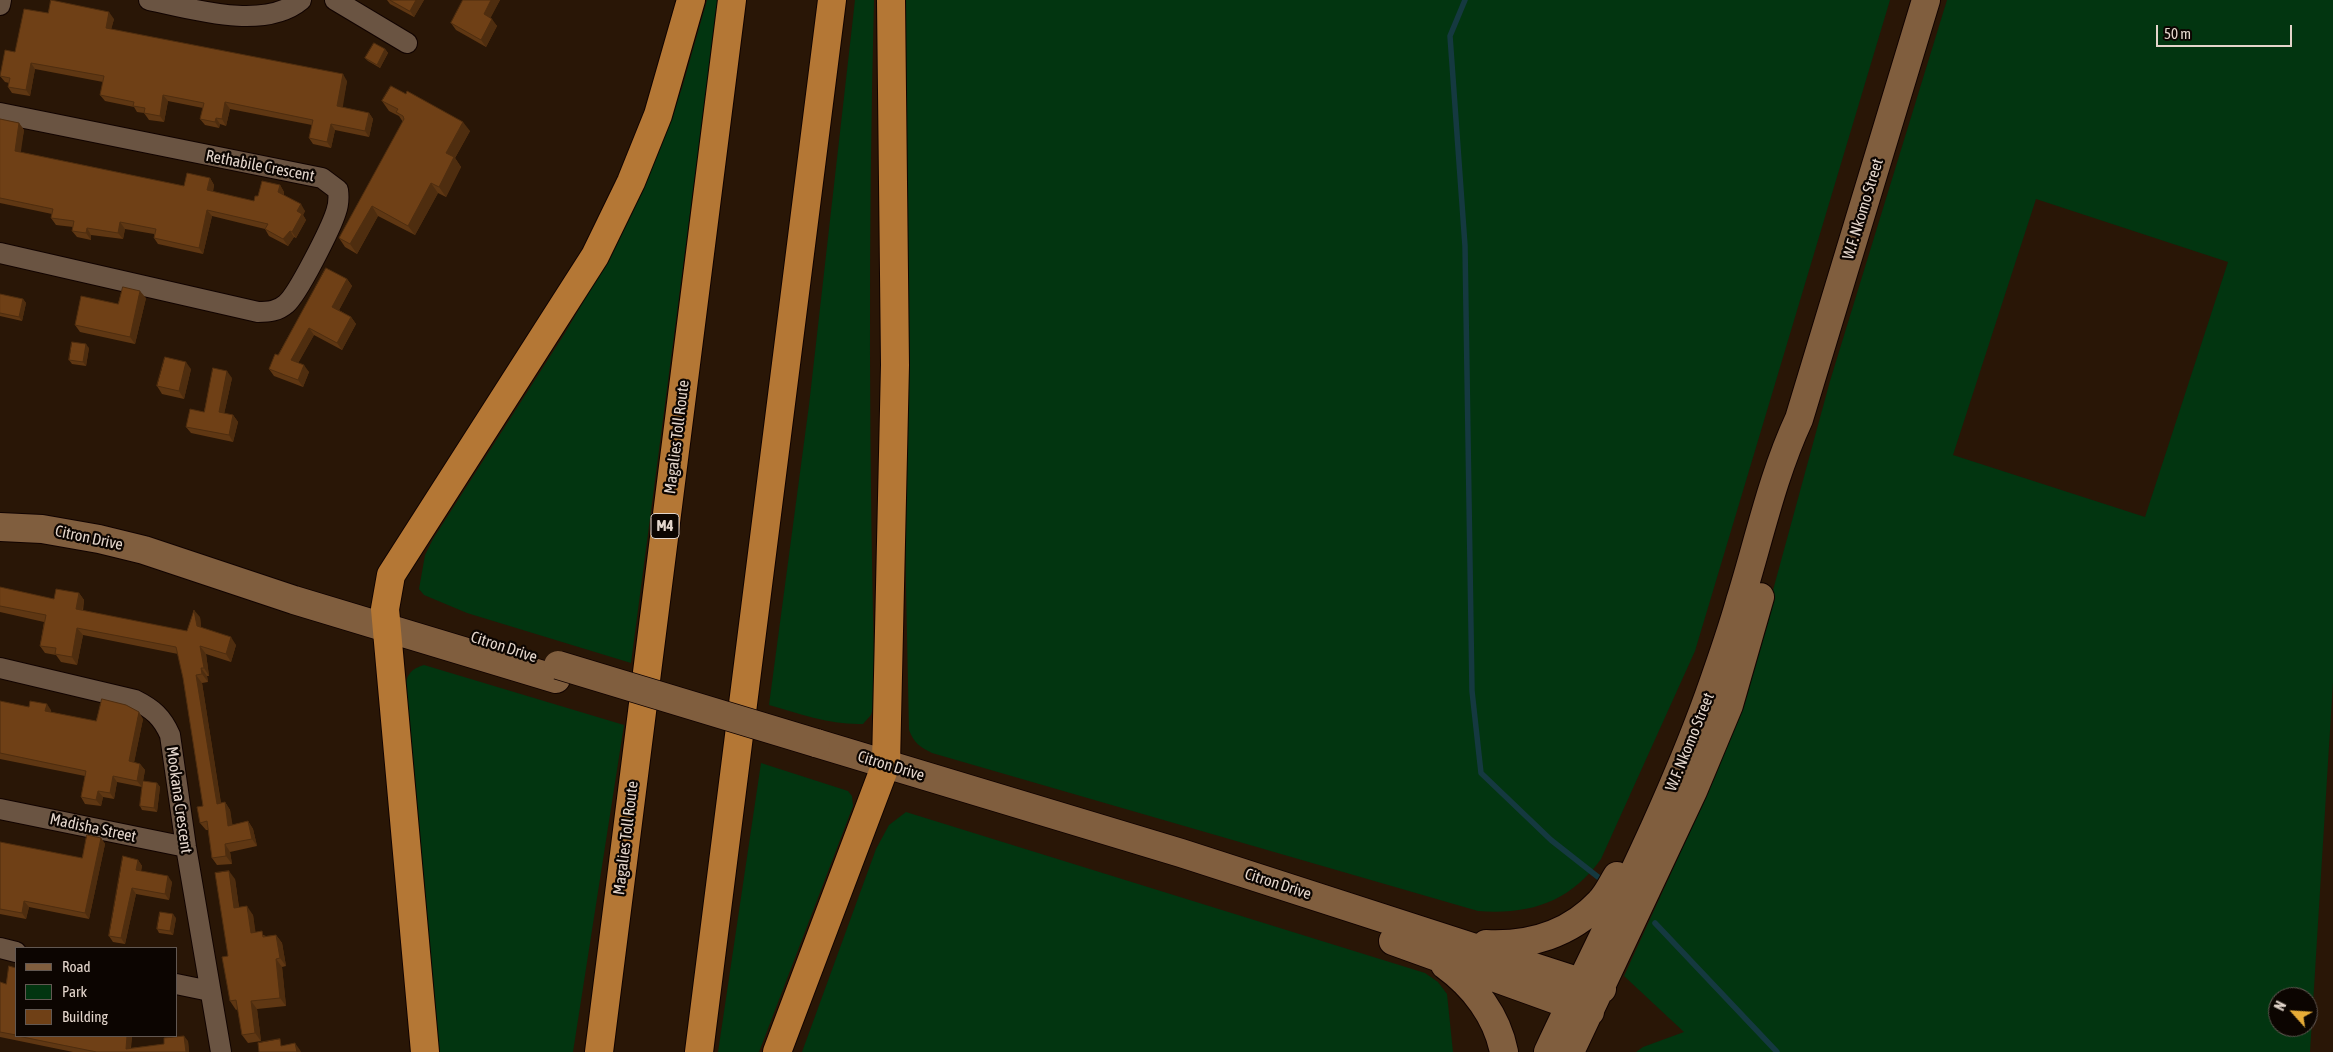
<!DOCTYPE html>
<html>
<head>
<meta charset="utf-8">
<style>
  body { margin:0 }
  #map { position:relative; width:2333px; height:1052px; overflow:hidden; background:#291606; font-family:"Asap Condensed",sans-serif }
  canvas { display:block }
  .legend { position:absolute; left:15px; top:947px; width:162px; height:90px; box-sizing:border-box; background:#0c0501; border:1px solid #625852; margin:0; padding:6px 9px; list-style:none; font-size:15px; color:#e3d5cb }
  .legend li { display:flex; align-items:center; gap:10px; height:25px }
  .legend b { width:25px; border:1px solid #625852 }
  .north { position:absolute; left:2268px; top:987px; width:50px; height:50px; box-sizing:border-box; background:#0c0501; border:1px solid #625852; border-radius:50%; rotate:296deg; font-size:14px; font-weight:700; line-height:20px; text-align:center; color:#e3d5cb }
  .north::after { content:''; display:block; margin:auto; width:18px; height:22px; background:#e7ac37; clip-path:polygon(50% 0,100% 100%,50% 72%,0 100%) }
  .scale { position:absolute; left:2156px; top:25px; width:136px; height:22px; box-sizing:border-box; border:2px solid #e3d5cb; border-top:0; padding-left:6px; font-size:15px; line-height:18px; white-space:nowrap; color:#e3d5cb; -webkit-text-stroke:4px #0c0501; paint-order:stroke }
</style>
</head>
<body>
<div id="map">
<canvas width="2333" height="1052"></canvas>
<ul class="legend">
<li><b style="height:6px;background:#805e3e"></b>Road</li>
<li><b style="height:14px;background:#023510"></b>Park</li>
<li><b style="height:14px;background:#6f4016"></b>Building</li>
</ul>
<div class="north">N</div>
<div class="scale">50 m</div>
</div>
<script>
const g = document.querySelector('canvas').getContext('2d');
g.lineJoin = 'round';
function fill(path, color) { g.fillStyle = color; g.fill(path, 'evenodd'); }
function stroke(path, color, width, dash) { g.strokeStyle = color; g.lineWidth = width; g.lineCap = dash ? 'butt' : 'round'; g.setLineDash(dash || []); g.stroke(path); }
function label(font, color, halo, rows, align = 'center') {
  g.font = font + ' "Asap Condensed",sans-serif'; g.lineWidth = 4.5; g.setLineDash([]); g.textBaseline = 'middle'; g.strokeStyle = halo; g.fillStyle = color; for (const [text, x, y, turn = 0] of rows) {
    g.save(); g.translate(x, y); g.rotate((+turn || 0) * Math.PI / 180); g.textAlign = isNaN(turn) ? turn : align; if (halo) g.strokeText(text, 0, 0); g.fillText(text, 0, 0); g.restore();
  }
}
fill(new Path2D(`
  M707 0H718L631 663 467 613 424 595 419 589 425 555 433 539 565 333 609 258 647 181 665 135 682 88Z
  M855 0H874C868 234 869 467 875 701L871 715 863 724C830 725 800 714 769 705L809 405Z
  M904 0H1890L1695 651 1601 859C1570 902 1530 915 1478 911L932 753C920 747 914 743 909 730L901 350Z
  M1947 0H2333V682L2310 1052H1636L1643 1047 1684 1032 1624 976 1715 777 1742 704 1830 381ZM2036 199 2228 262 2145 517 1953 455ZM2278 997H2308V1027H2278Z
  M424 665 624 725 573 1052H438L405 687C407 674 411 669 424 665Z
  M761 763 848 791 852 796 853 806 759 1052H718Z
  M906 812 1425 973 1438 982 1447 994 1453 1052H802L876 849 889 825Z`), '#023510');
stroke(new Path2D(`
  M1465 0 1450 36 1465 246 1472 691 1481 773 1551 840 1598 877
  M1655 923 1777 1052`), '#153940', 5.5);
const street = new Path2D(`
  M149 0C192 9 264 31 301 0
  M335 0 407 43
  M0 5 1 0
  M0 113 322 178 338 190C339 198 339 204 336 212 331 228 298 294 286 304 278 311 269 312 258 312L0 253
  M0 668 135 700C153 709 162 717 170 735L186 847 221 1052
  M0 809 186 847
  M0 948 16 952
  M176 984 210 991`);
const secondary = new Path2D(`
  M0 527 42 529 99 539 144 550 294 600 556 679
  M816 743 1181 853 1602 989
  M1393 941 1590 1012
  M1486 944C1529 946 1570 934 1600 902 1607 895 1612 884 1617 876
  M1445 965C1474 986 1497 1016 1504 1052
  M1548 1052C1603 934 1665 817 1709 695 1720 664 1731 633 1740 601 1759 540 1772 477 1799 419L1926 0
  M1570 1052 1693 791 1729 705 1760 597`);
const highway = new Path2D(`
  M425 1052 385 609 391 575 595 256 631 182 658 115 691 0
  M599 1052 732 0
  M699 1052 832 0
  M777 1052 886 764 895 365 891 0`);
stroke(street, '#110300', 22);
stroke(secondary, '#110300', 30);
stroke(highway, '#110300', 30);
stroke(street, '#6a5442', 20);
stroke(secondary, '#805e3e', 28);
stroke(highway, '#b47735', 28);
const secondaryBridge = new Path2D(`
  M558 665 816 743`);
stroke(secondaryBridge, '#110300', 30, []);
stroke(secondaryBridge, '#805e3e', 28);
fill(new Path2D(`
  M387 0H424L414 17 390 4Z
  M463 0H500L490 18 497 26 486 47 456 30 451 23Z
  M48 13 114 19 111 29 347 81 342 107 369 113 373 119 369 137 335 130 331 148 313 144 309 138 312 125 230 109 226 126 220 124 219 128 205 125 200 119 203 108 168 101 164 122 149 120 144 113 137 112 134 107 105 101 100 95 103 82 35 69 30 96 12 93 8 87 9 83 5 82 0 76 15 52Z
  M385 49 388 53 380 68 368 61 365 58Z
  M382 101 470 131 455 158 461 167 446 197 438 193 415 235 378 216 357 254 345 247 339 238 403 122 399 116 389 111Z
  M0 119 19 123 24 130 20 152 184 186 210 178 214 185 213 192 254 201 258 196 280 185 284 192V195L305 211 303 215 306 220 296 238 294 237 288 246 269 236 265 229 212 216 203 254 158 244 154 238V234L125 229 123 239 91 235V240L77 237 72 231 73 227 56 225 51 218 52 214 0 203Z
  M347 279 352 286 339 310 351 317 356 324 342 350 314 335 298 363 309 372 303 387 274 376 269 369 278 355Z
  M0 294 23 299 26 303 22 321 0 316Z
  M146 298 135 344 80 332 75 325 118 304Z
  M89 348 86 366 72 364 69 360Z
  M191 369 184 399 162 394 157 386Z
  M232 378 224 414 233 415 238 422 233 442 191 433 186 427 204 412Z
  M0 587 54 599 79 593 84 600 83 611 187 631 200 617 201 628 236 645 231 662 206 654 209 676H207L208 682 202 683 221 803 225 802 230 810 232 825 248 821 253 829 257 846 230 852 232 864 217 865 212 858 208 830H206L200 823 203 806 183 678 178 654 83 635 77 665 61 662 56 655 45 653 40 646 44 622 0 612Z
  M0 701 29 707 51 710V712L96 721 143 719 134 762 140 764 145 770 143 781 157 783 160 787 157 812 142 810 140 806 142 787 117 782 114 799 103 797 101 806 85 804 81 797 85 776 0 759Z
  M101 838 105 844 89 919 29 907 26 919 0 914V842L82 858Z
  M138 860 142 866 141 871 172 882 169 900 136 894 125 944 113 942 109 936Z
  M235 879 239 907 253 915 255 932 266 936 276 935 282 943 286 966 282 967 286 1006 257 1009 261 1041 248 1043 242 1035 238 1009 236 1010 230 1001 228 956Z
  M176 918 173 935 159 933 157 929Z
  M16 968V1036H132L131 1048 188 1041 189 1052H73L0 1037V982L6 984Z`), '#5f3713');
fill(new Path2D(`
  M416 0H424L414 17 410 11Z
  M491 0H500L489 21 484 14Z
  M109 12 114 19 110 34 106 28Z
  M492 19 497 26 486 47 481 40Z
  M385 49 388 53 380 68 377 65Z
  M31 63 35 69 30 96 26 90Z
  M343 74 347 81 342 112 337 106Z
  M163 95 168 101 164 122 160 116Z
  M225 102 230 109 226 126 222 119Z
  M369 113 373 119 369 137 365 131Z
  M216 118 220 124 219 128 215 122Z
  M463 122 470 131 455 158 461 167 446 197 439 187 446 153Z
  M19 123 24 130 20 158 15 151Z
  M331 124 335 130 331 148 327 142Z
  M210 178 214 185 211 197 207 190Z
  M431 183 438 193 415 235 408 226Z
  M280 185 284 192 283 198 278 192Z
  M301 204 305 211 303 215 306 220 296 238 292 232 297 211Z
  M372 206 378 216 357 254 350 244Z
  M207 210 212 216 203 254 199 248Z
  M120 222 125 229 123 239 118 233Z
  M87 228 91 235V240L86 233Z
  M290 231 294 237 288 246 283 239Z
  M347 279 352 286 337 314 332 307Z
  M140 291 146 298 135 344 130 337Z
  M23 299 26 303 22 321 19 317Z
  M351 317 356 324 342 350 337 343Z
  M309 328 314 335 296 367 291 360Z
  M86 344 89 348 86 366 83 362Z
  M186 362 191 369 184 399 179 391Z
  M304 365 309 372 303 387 298 380Z
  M227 371 232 378 223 419 219 412Z
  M233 415 238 422 233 442 229 435Z
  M79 593 84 600 81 617 76 609Z
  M194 610 200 617 202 634 197 626Z
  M77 628 83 635 77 665 72 657Z
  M231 637 236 645 231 662 226 654Z
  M200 646 206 654 209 676 204 668Z
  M201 668 207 676 208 682 202 674Z
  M196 675 202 683 222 811 217 804Z
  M47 704 51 710 50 717 45 711Z
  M139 712 143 719 133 768 129 761Z
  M140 764 145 770 142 787 137 781Z
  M113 776 117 782 114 799 110 793Z
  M157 783 160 787 157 812 154 808Z
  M98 791 103 797 101 806 96 800Z
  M225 802 230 810 234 833 228 826Z
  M248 821 253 829 257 846 252 839Z
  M101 838 105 844 89 919 85 913Z
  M225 844 230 852 232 864 226 856Z
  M138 860 142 866 140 876 136 870Z
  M229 871 235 879 240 916 234 908Z
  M168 876 172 882 169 900 165 894Z
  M132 888 136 894 125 944 121 938Z
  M24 901 29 907 26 919 22 913Z
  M247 906 253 915 257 941 251 933Z
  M173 914 176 918 173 935 170 931Z
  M276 935 282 943 286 966 280 958Z
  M276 959 282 967 286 1006 280 998Z
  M251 1001 257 1009 261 1041 255 1033Z
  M127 1036H132L130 1052 126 1049Z
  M184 1036 188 1041 189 1052H186Z
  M295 1043 300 1050 301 1052H297Z`), '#4e2d0f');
const building = new Path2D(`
  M51 0 109 12 106 28 343 74 337 106 369 113 365 131 331 124 327 142 309 138 313 120 225 102 222 119 216 118 215 122 200 119 204 103 163 95 160 116 144 113 145 108 133 106 134 102 100 95 104 76 31 63 26 90 8 87 10 78 0 76 5 50 15 52 24 9 48 13Z
  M390 0H416L410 11Z
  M463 0H491L484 14 492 19 481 40 451 23Z
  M374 43 385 49 377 65 365 58Z
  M391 86 406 94 407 91 463 122 446 153 454 157 439 187 431 183 408 226 372 206 350 244 339 238 404 119 403 116 396 112 398 109 382 101Z
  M0 119 19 123 15 151 184 186 187 173 210 178 207 190 254 201 255 196H258L262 181 280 185 278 192 301 204 297 211 302 214 292 232 290 231 283 239 265 229 268 224 207 210 199 248 154 238 156 229 120 222 118 233 87 228 86 233 72 231 74 221 51 218 53 209 0 198Z
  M326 268 347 279 332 307 351 317 337 343 309 328 291 360 304 365 298 380 269 369 275 354 278 355Z
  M123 287 140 291 130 337 75 325 81 296 118 304Z
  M0 294 23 299 19 317 0 313Z
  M72 342 86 344 83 362 69 360Z
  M165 357 186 362 179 391 157 386Z
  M213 368 227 371 219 412 233 415 229 435 186 427 190 409 204 412Z
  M0 587 54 599 56 589 79 593 76 609 187 631 194 610 197 626 231 637 226 654 200 646 204 668H201L202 674 196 675 217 804 225 802 228 826 248 821 252 839 225 844 226 856 212 858 207 821 200 823 197 807 203 806 183 678 176 647 77 628 72 657 55 654 56 648 40 646 46 615 0 606Z
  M102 699 126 705 139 712 129 761 140 764 137 781 113 776 110 793 98 791 96 800 81 797 86 771 0 753V701L29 707 30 701 47 704 45 711 96 721Z
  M143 781 157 783 154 808 140 806Z
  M87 835 101 838 85 913 24 901 22 913 0 909V842L82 858Z
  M123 856 138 860 136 870 168 876 165 894 132 888 121 938 109 936Z
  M229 871 234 908 247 906 251 933 262 931 263 937 276 935 280 958 276 959 280 998 251 1001 255 1033 242 1035 236 1000 230 1001 222 957 228 956 215 873Z
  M160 912 173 914 170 931 157 929Z
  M9 966 16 968V1035L0 1032V982L6 984Z
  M18 1036H127L126 1049 164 1044V1038L184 1036 186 1052H97Z
  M280 1039 281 1046 295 1043 297 1052H259L258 1043Z`);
fill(building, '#6f4016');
stroke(building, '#4e2d0f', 1);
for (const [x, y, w] of [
  [665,526,28]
]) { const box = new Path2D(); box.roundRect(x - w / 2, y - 12.5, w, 25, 4); g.fillStyle = '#0c0501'; g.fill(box); stroke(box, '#e3d5cb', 1); }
label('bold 15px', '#e3d5cb', null, [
  ["M4",665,526]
]);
label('16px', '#e3d5cb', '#0c0501', [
  ["Rethabile Crescent",260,166,11],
  ["W.F. Nkomo Street",1863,209,-73],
  ["Magalies Toll Route",677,437,-83],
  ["Citron Drive",89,538,12],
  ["Citron Drive",504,647,18],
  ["W.F. Nkomo Street",1690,742,-68],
  ["Citron Drive",891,766,17],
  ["Mookana Crescent",179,800,82],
  ["Madisha Street",93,828,12],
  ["Magalies Toll Route",626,838,-83],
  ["Citron Drive",1278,884,18]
]);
</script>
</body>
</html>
